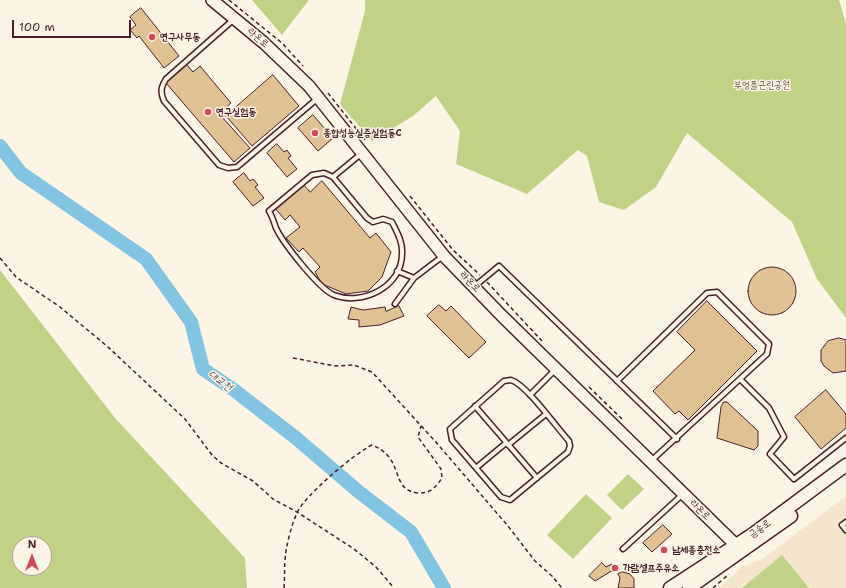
<!DOCTYPE html>
<html>
<head>
<meta charset="utf-8">
<style>
  body { margin:0 }
  #map { position:relative; width:846px; height:588px; overflow:hidden; background:#fcf5e5; font-family:"Shantell Sans",sans-serif }
  canvas { display:block }
  .north { position:absolute; left:12px; top:536px; width:40px; height:40px; box-sizing:border-box; background:#fcf5e5; border:1px solid #b59f9b; border-radius:50%; rotate:0deg; font-size:11px; font-weight:700; line-height:16px; text-align:center; color:#4a1f2b }
  .north::after { content:''; display:block; margin:auto; width:14px; height:18px; background:#d1495b; clip-path:polygon(50% 0,100% 100%,50% 72%,0 100%) }
  .scale { position:absolute; left:12px; top:20px; width:119px; height:18px; box-sizing:border-box; border:2px solid #4a1f2b; border-top:0; padding-left:5px; font-size:12px; line-height:14px; white-space:nowrap; color:#4a1f2b; -webkit-text-stroke:3px #fcf5e5; paint-order:stroke }
</style>
</head>
<body>
<div id="map">
<canvas width="846" height="588"></canvas>
<div class="north">N</div>
<div class="scale">100 m</div>
</div>
<script>
const g = document.querySelector('canvas').getContext('2d');
g.lineJoin = 'round';
function fill(path, color) { g.fillStyle = color; g.fill(path, 'evenodd'); }
function stroke(path, color, width, dash) { g.strokeStyle = color; g.lineWidth = width; g.lineCap = dash ? 'butt' : 'round'; g.setLineDash(dash || []); g.stroke(path); }
function label(font, color, halo, rows, align = 'center') {
  g.font = font + ' "Shantell Sans","Poor Story",sans-serif'; g.lineWidth = 3; g.setLineDash([]); g.textBaseline = 'middle'; g.strokeStyle = halo; g.fillStyle = color; for (const [text, x, y, turn = 0] of rows) {
    g.save(); g.translate(x, y); g.rotate((+turn || 0) * Math.PI / 180); g.textAlign = isNaN(turn) ? turn : align; if (halo) g.strokeText(text, 0, 0); g.fillText(text, 0, 0); g.restore();
  }
}
fill(new Path2D(`
  M846 496V588H719L742 567 762 559Z`), '#f4e5cc');
fill(new Path2D(`
  M252 0H309L282 35Z
  M365 0H839L846 24V318L817 279 792 222 687 133 656 187 624 210 599 202 587 156 578 150 527 194 456 164 460 131 436 96 413 116 372 141 340 104 365 11Z
  M0 270 115 418 245 558 247 588H0ZM20 544H44V568H20Z
  M628 474 644 489 622 510 607 495Z
  M586 494 612 518 573 559 547 535Z
  M782 555 809 588H742Z`), '#c1d286');
stroke(new Path2D(`
  M0 146 21 173 146 259 191 322 203 369 234 390 296 438 359 492 411 532 444 588`), '#82c4e2', 14);
const building = new Path2D(`
  M141 8 179 56 164 68 139 36 137 38 130 30 136 25 130 17Z
  M187 65 193 72 200 66 231 103 223 110 226 114 222 117 250 148 234 162 166 83Z
  M273 75 299 106 252 146 226 116Z
  M313 115 333 138 318 151 298 128Z
  M277 144 284 152 287 150 291 156 288 158 297 169 287 177 267 153Z
  M244 173 250 181 253 179 258 185 255 187 264 198 253 206 233 182Z
  M322 181 370 238 376 233 391 252 382 277 368 291 346 294 322 284 315 272 320 267 303 248 299 252 286 238 300 227 290 215 285 220 275 208 303 184 310 192Z
  M748 291a24 24 0 1 1 48 0a24 24 0 1 1-48 0Z
  M707 301 757 351 688 420 679 411 675 414 653 391 695 350 677 332Z
  M439 305 446 311 451 306 486 342 469 358 427 316Z
  M399 306 404 316 380 325 359 327V320L348 319 351 307 363 310 385 307 386 311Z
  M839 338 846 340V371L833 373 824 366 821 361V350L828 341Z
  M826 390 846 414V428L821 449 795 417Z
  M724 402H727L758 431V446L754 450 717 438 721 407Z
  M663 525 672 534 652 552 643 543Z
  M602 563 606 567 612 564 615 569 595 581 589 576Z
  M623 572 630 574 634 579V588H618L620 578 618 574Z`);
fill(building, '#e0c193');
stroke(building, '#4a1f2b', 1);
const lane = new Path2D(`
  M233 20 166 79C161 87 160 92 164 101L219 165 228 168 237 167 318 98
  M333 177 367 218 373 222 383 219 392 222C397 232 403 242 402 254 402 287 362 306 334 295 319 289 283 243 276 228 274 222 272 216 269 211L312 175 324 173 333 177 362 153
  M397 271 414 278
  M475 286 499 266 677 439
  M395 304 414 278 443 256
  M740 379 769 408 784 437 770 454 794 479 846 438
  M511 380C527 385 556 427 569 441L570 446 568 452 510 500 501 497 452 440 450 429 504 381Z
  M617 381 707 293 717 292 769 344 767 354 651 461
  M530 395 556 369
  M475 406 537 478
  M508 445 546 414
  M477 467 506 443
  M846 522 842 525 846 530
  M623 549 683 494`);
const secondary = new Path2D(`
  M212 0 264 43 309 86 444 256 502 316 742 551`);
const primary = new Path2D(`
  M670 588 753 534 846 465
  M689 588 791 516`);
stroke(lane, '#4a1f2b', 7);
stroke(secondary, '#4a1f2b', 14);
stroke(primary, '#4a1f2b', 15);
stroke(new Path2D(`
  M229 0 282 43 303 66
  M328 93 365 140
  M410 196 453 250 480 275
  M0 258 16 277 60 307 108 347 185 419 212 455 221 463 253 481 273 499 297 512 354 549 376 567 394 588
  M487 282 542 341
  M293 358 335 366 354 365 372 372 435 441 508 526 535 561 552 576 562 588
  M589 387 622 419
  M284 588C285 576 284 563 286 551 288 539 292 524 297 513 303 497 355 453 372 445 379 448 384 451 389 457 400 471 396 491 418 493 430 494 436 487 442 478L441 469 418 437 421 426
  M713 588 729 574`), '#4a1f2b', 1.5, [4, 3]);
stroke(lane, '#fcf5e5', 4);
stroke(secondary, '#fcf5e5', 11);
stroke(primary, '#fcf5e5', 12);
for (const [x, y, r, color] of [
  [152,37,4,"#d1495b"],
  [208,112,4,"#d1495b"],
  [315,133,4,"#d1495b"],
  [664,550,4,"#d1495b"],
  [615,568,4,"#d1495b"]
]) { const dot = new Path2D(); dot.arc(x, y, r, 0, 2 * Math.PI); g.fillStyle = color; g.fill(dot); stroke(dot, '#fcf5e5', 1.5); }
label('bold 10px', '#4a1f2b', '#fcf5e5', [
  ["연구사무동",160,37],
  ["연구실험동",216,112],
  ["종합성능실증실험동C",323,133],
  ["남세종충전소",672,550],
  ["가람셀프주유소",623,568]
], 'left');
label('10px', '#4a1f2b', '#fcf5e5', [
  ["라온로",258,38,41],
  ["라온로",470,282,45],
  ["라온로",700,510,44],
  ["금송로",760,529,-35]
]);
label('10px', '#684c42', '#fcf5e5', [
  ["부엉뜰근린공원",762,85]
]);
label('italic 11px', '#5b5162', '#fcf5e5', [
  ["대교천",220,381,36]
]);
</script>
</body>
</html>
